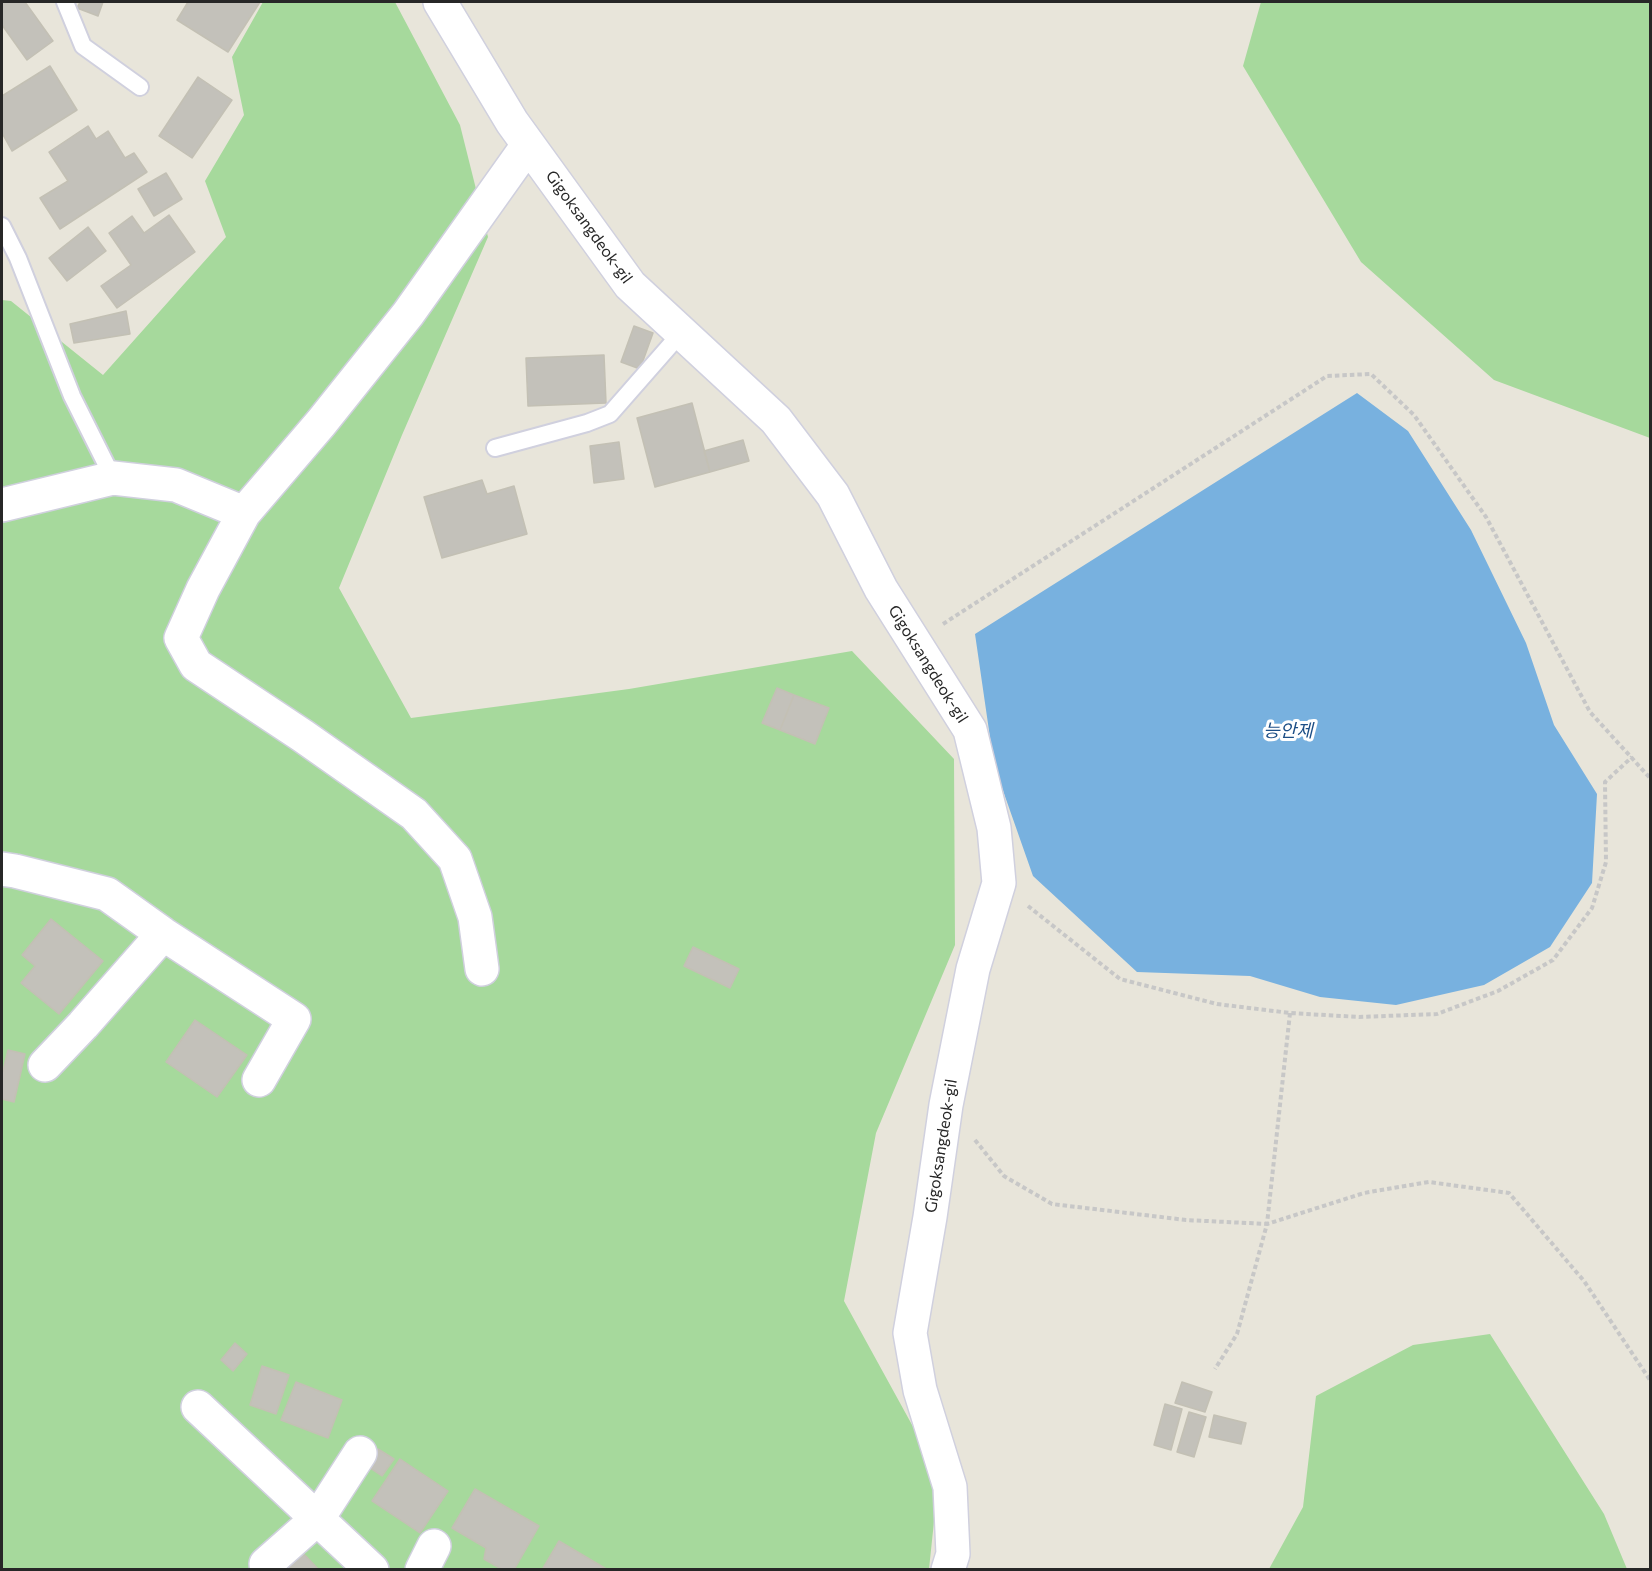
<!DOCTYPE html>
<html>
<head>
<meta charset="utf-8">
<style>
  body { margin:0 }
  #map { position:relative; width:1652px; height:1571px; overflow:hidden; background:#e8e5da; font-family:Commissioner,sans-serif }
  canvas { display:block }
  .frame { position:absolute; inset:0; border:3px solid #272727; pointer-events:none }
</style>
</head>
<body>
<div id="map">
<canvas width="1652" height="1571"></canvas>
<div class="frame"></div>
</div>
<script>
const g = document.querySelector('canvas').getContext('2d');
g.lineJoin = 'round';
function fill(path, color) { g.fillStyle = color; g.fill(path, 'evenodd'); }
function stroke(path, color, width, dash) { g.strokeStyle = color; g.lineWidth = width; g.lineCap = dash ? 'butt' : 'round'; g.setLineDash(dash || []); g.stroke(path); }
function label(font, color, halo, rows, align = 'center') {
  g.font = font + ' Commissioner,"Noto Sans KR",sans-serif'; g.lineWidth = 6; g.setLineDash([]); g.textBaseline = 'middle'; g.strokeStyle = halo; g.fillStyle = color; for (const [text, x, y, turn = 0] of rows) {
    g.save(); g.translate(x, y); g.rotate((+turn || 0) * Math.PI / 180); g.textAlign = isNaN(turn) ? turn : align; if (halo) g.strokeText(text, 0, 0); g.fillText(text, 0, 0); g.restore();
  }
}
fill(new Path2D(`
  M263 2H395L460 125 488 237 402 435 339 588 411 718 629 689 852 651 954 759 955 945 876 1133 844 1301 939 1474 929 1569 2 1570V300L11 301 103 375 226 237 205 181 244 115 232 57Z
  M1261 2H1650V438L1494 380 1361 262 1243 66Z
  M1490 1334 1604 1514 1627 1569H1269L1303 1507 1316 1396 1413 1345Z`), '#a6d99c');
fill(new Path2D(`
  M1357 393 1408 431 1471 530 1526 643 1554 725 1597 794 1592 883 1550 947 1484 985 1396 1005 1320 997 1250 976 1137 972 1033 876 994 765 975 634Z`), '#78b1df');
const building = new Path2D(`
  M2 2H25L53 41 27 60 2 25Z
  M80 2H103L98 16 77 8Z
  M188 2H260L228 52 177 20Z
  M50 66 77 110 12 151 2 133V96Z
  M198 77 232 100 192 158 159 136Z
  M88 126 96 139 108 131 125 158 134 153 147 172 60 229 40 198 68 181 49 152Z
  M166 173 182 199 154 216 138 189Z
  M169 215 195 252 117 308 101 286 131 265 109 233 132 216 144 233Z
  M88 227 106 251 67 281 49 258Z
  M126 311 130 334 74 343 70 324Z
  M634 326 653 333 640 369 621 362Z
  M604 355 606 403 528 406 526 358Z
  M692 403 710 472 655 487 637 418Z
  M743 440 749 461 710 472 704 451Z
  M619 442 624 479 594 483 590 446Z
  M482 480 487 494 514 486 527 534 442 558 424 497Z
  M777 688 794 695 780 730 762 723Z
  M794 695 829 708 815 744 780 730Z
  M51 919 103 961 59 1014 21 983 35 966 22 955Z
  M693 947 739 969 730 988 684 966Z
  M195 1020 247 1055 217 1097 166 1062Z
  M8 1050 25 1054 14 1102 2 1099V1070L3 1071Z
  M235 1343 247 1354 233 1371 221 1360Z
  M262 1366 289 1375 276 1414 250 1405Z
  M296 1382 342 1400 328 1438 281 1420Z
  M1182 1382 1212 1392 1205 1412 1175 1403Z
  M1165 1404 1182 1409 1171 1450 1154 1445Z
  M1189 1412 1206 1417 1194 1457 1177 1452Z
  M1214 1415 1246 1423 1241 1444 1209 1437Z
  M378 1449 394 1459 382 1476 367 1466Z
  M400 1459 448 1491 420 1533 372 1501Z
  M475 1489 539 1526 514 1570H503L484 1559 486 1548 452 1528Z
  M559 1541 608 1570H542Z
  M302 1552 319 1570H285Z`);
fill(building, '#c3c1ba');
stroke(building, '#c3c0b4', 1.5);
const lane = new Path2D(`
  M65 2 83 46 140 87
  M2 226 18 258 72 396 113 478
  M495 448 587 423 610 414 681 333`);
const street = new Path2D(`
  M440 2 512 122 630 285 776 420 833 495 881 589 970 730 994 828 999 883 973 969 946 1105 930 1217 910 1333 920 1390 950 1487 953 1554 948 1570
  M2 505 113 478 176 485 244 513 321 423 408 314 528 145
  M244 513 203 589 181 638 196 665 303 736 414 814 455 859 475 917 482 969
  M2 869 15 871 107 894 163 934 294 1019 259 1080
  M45 1065 83 1025 163 934
  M198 1407 372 1570
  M266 1564 318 1518 360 1453
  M422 1570 434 1546`);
stroke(lane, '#d0d0de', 20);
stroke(street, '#d0d0de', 36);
stroke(new Path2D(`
  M943 624 1327 376 1371 374 1414 415 1486 517 1590 712 1650 778
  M1028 906 1120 979 1217 1004 1290 1013 1359 1017 1437 1014 1498 991 1553 960 1592 908 1606 862 1605 782 1632 757
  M1290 1013 1267 1224 1364 1193 1429 1182 1509 1193 1584 1281 1650 1380
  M975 1140 1004 1176 1052 1204 1186 1220 1267 1224 1237 1334 1215 1369`), '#c7c7c7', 4, [4.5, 3]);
stroke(lane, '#fff', 16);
stroke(street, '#fff', 33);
label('16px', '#272727', '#fff', [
  ["Gigoksangdeok-gil",589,227,54],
  ["Gigoksangdeok-gil",928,664,58],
  ["Gigoksangdeok-gil",941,1146,-81]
]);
label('italic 18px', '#1c4e86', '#fff', [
  ["능안제",1288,731]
]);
</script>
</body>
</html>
